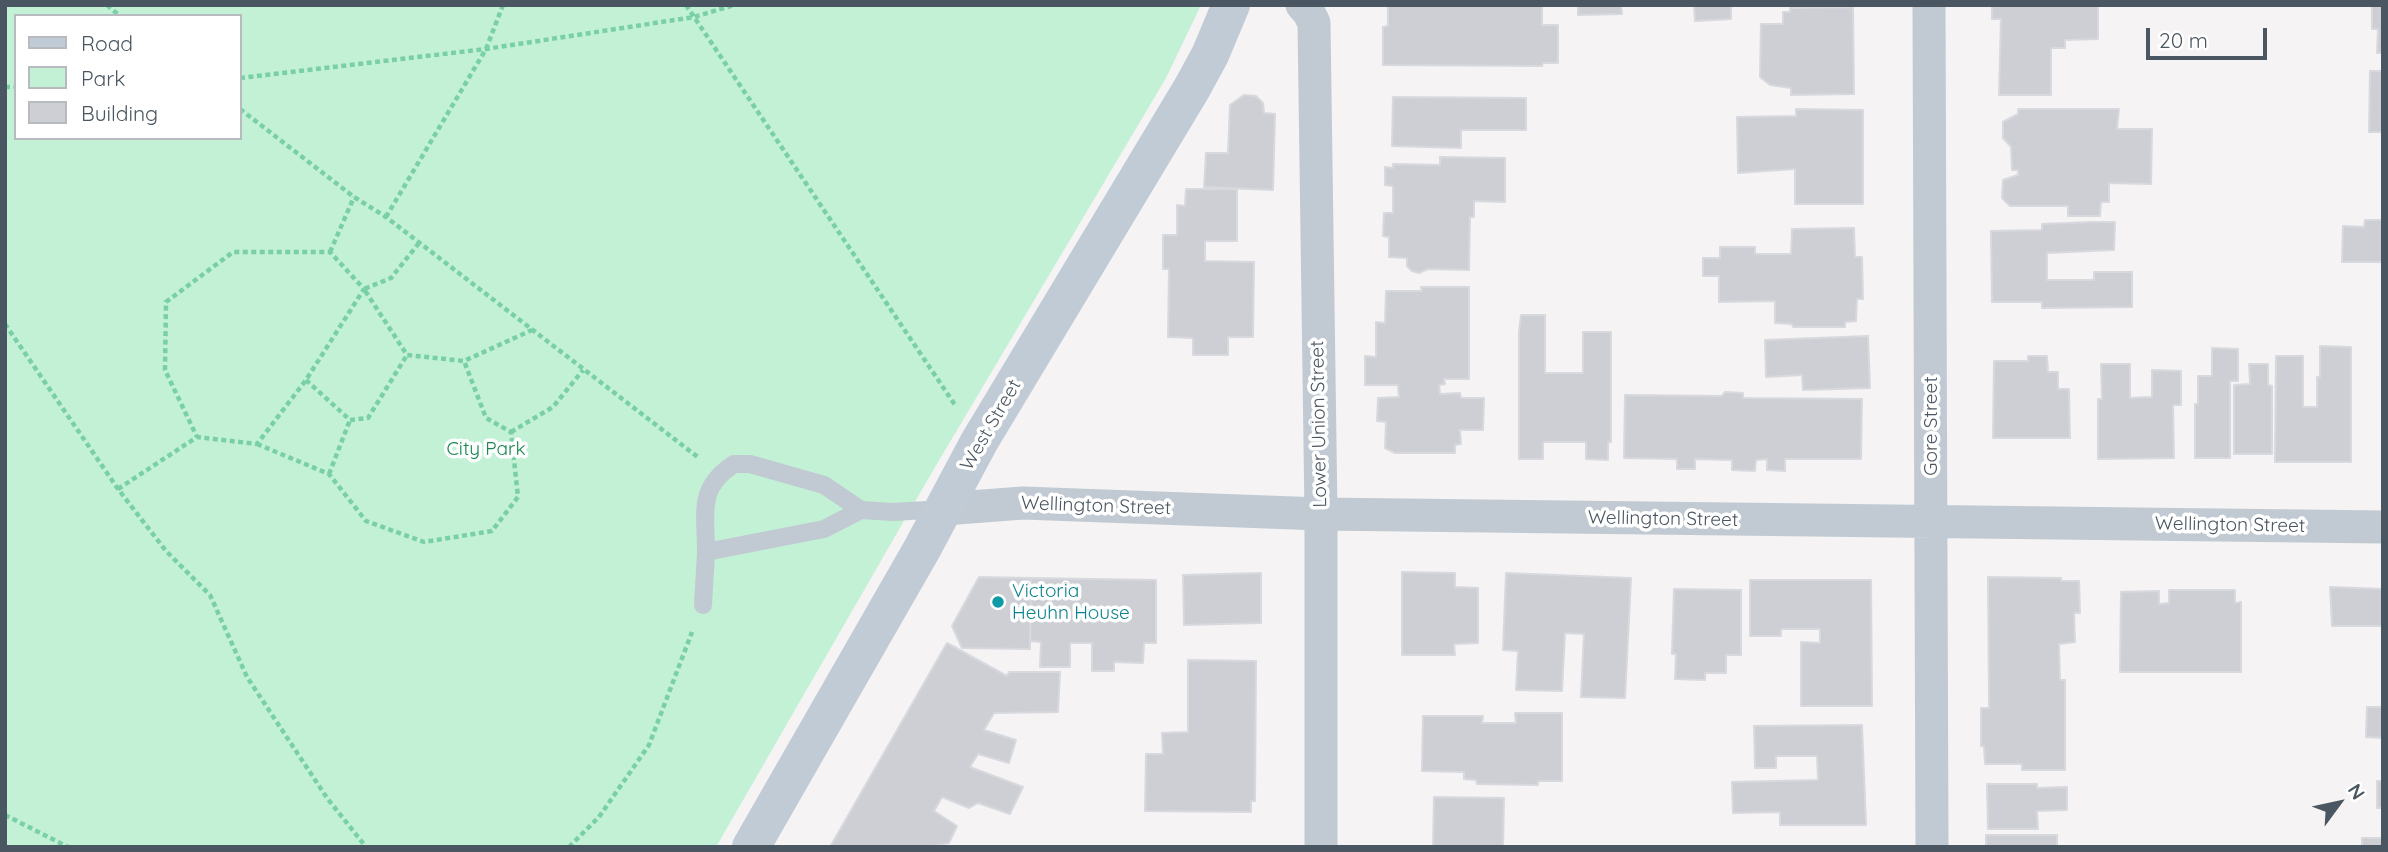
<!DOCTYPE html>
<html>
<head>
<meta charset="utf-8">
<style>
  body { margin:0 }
  #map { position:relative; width:2388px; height:852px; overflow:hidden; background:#f5f3f3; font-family:Quicksand,sans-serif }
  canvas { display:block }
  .frame { position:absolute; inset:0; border:7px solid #4a5661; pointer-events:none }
  .legend { position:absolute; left:14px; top:14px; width:228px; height:126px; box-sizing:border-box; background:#fff; border:2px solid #b7bbc0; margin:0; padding:9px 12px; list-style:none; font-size:21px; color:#4a5661 }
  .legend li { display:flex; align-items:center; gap:14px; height:35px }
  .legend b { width:35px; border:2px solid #b7bbc0 }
  .north { position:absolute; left:2304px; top:768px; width:70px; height:70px; -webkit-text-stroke:5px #fff; paint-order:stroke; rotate:57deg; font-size:19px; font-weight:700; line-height:28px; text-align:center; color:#4a5661 }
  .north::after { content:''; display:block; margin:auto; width:24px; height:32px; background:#4a5661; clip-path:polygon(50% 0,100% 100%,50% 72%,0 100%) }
  .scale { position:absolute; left:2146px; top:28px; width:121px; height:32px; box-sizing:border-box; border:4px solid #4a5661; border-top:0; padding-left:9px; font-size:21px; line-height:24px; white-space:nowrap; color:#4a5661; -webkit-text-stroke:5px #fff; paint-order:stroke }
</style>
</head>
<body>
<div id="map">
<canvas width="2388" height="852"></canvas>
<div class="frame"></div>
<ul class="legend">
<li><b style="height:9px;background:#c1cbd6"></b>Road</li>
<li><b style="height:19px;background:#c3f1d5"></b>Park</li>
<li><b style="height:19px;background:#cdcfd5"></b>Building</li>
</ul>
<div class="north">N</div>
<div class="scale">20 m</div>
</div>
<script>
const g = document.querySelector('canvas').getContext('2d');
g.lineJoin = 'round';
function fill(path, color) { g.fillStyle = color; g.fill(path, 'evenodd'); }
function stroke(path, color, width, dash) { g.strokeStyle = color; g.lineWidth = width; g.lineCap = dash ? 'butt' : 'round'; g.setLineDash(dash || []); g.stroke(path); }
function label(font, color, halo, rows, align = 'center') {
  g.font = font + ' Quicksand,sans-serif'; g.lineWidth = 7; g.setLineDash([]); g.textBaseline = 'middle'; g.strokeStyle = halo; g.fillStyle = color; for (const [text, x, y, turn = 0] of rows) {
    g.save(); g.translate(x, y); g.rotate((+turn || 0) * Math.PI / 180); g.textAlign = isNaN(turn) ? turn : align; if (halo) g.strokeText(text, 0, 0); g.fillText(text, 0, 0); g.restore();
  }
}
fill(new Path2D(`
  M5 5H1201L1166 78 931 474 716 847H5ZM16 16H240V138H16Z`), '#c3f1d5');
const building = new Path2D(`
  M1388 5H1542V25H1558V63H1543L1542 66 1383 65V27L1388 26Z
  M1578 5H1621L1622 14 1578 15Z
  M1694 5H1731V19L1695 21Z
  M1992 5 2098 6V39L2065 40V48H2051V95H1999L2001 19H1992Z
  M2372 5H2383V53H2377L2378 29H2372Z
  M1853 7 1854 94 1791 95V88L1770 85 1760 77 1761 24H1783V12H1790V8Z
  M2370 71H2383V132H2369Z
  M1244 95 1256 96 1263 103 1264 113 1275 114 1273 190 1204 187 1206 153H1228L1230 105Z
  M1393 97 1526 98V130H1461V148L1392 146Z
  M1796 109 1863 110V204H1795V169L1738 173 1737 117 1796 116Z
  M2018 109H2119L2117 129H2152L2151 184 2109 183V202H2101L2100 216H2068V206H2010L2002 198 2003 180 2018 175V170H2012L2011 147 2003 138V122L2018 114Z
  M1440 157 1505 158V202L1474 201V217H1470L1469 270 1428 269 1419 273 1412 271 1407 266V258L1389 257V237L1383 236 1384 213H1393V186L1385 185V167L1393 168V164L1440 165Z
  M1186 189H1237V241H1205V261L1254 262 1253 337H1228V355H1193V338L1168 337 1169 269H1163V235H1177V205L1185 206Z
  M2365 220H2383V262H2342L2343 226 2364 227Z
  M2092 222H2115L2114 250 2047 253V280H2094V272H2132V307L2042 308V302H1992L1991 231 2042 230V224Z
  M1854 228 1855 257H1862L1863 299H1857L1856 321 1845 322V327H1793L1792 324 1775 323V301L1719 302V276H1703V258H1720V247H1755V254H1791L1792 229Z
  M1421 287H1469V379H1444L1445 384 1439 385 1440 394 1460 393 1461 398H1484L1483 430H1460L1461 444 1455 445V453H1395L1385 448 1386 422 1377 421 1378 398 1399 397 1398 385H1365V356L1376 357V322L1385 323 1386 291H1422Z
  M1521 315H1545V373H1583V332H1611V442H1608V460L1586 459V442H1543V459H1519V332Z
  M1868 336 1870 388 1803 390 1802 375 1766 377 1765 340Z
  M2320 346 2351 347V462H2275L2276 356H2303V407H2317V377H2320Z
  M2212 348 2238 349V381H2230V458H2195V404H2198V376H2212Z
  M2028 356H2047L2048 372H2058V389H2069L2070 438H1993L1994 361H2028Z
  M2101 364H2130V398L2152 397V370L2181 371V405H2173L2174 458 2098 459V399H2102Z
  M2249 364H2268V385L2272 386V454H2234V385L2250 384Z
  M1725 392 1743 393V398L1862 399 1861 459H1785V471L1767 470V459L1756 460 1755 471 1732 470V460L1695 459V469H1677V459L1624 458 1625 395 1722 396Z
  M1402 572 1455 573V587L1478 588V643L1454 644 1455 655H1402Z
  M1261 573V623L1184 625 1183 575Z
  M1506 573 1631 578 1625 698 1581 697 1584 634 1565 633 1562 691 1516 690 1518 651 1503 650Z
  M979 577 1031 578 1030 649 962 648 952 626Z
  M1988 577 2061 578V581H2079L2080 613H2074L2075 642 2059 644 2060 680H2065V770H2022V764H1985L1984 746H1981V708H1989Z
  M1031 578 1156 580V643H1144L1143 663 1114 662V671H1092V643H1070V667H1040L1041 642 1030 641Z
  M1750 580H1871L1872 706H1801V642L1820 643V629H1781V636H1750Z
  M2330 587 2383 589V626H2332Z
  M1674 589 1741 590V655H1726V673H1705V680L1675 679 1676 654H1672Z
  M2169 590H2235V603L2241 602V672H2120L2121 592 2159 591V604L2169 603Z
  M947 643 1007 676 1009 672H1060L1058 712 994 713 984 730 1016 740 1009 763 978 754 970 767 1023 787 1010 814 978 803 969 808 942 797 934 811 957 826 949 843 928 847H830Z
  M1188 660 1256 661 1255 801H1251V812L1145 811 1146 754H1163L1162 733 1188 732Z
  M2367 707H2383V738L2366 737Z
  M1515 713H1562V781H1538V785L1477 784 1476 780 1464 779V772L1422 771 1423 716H1483L1482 723H1516Z
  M1862 725 1866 825H1780V812L1733 813 1732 782 1818 780 1817 756H1776V768H1755L1754 726Z
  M2377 781H2383V808H2377Z
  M1987 784H2037V788L2067 787V810L2037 811 2038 829H1988Z
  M1434 797 1504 798 1503 847H1433Z
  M1986 835H2057V847H1986Z
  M2362 838H2383V847H2362Z`);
fill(building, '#cdcfd5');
stroke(building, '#d7d9de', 2);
stroke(new Path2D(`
  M107 5 120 16
  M686 5 955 405
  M240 78 486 49 694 17 734 5
  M5 87H16
  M240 109 354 197 386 217 699 458
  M386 217 486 49 503 5
  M419 243 391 278 364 289 407 355 464 361 532 330
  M330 252 354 197
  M5 324 118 489 166 551 210 595 247 677 327 798 366 847
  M306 380 350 420 368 418 407 355
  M511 432 553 407 583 370
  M257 444 329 474 366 521 424 542 492 531 518 497 511 432 486 418 464 361
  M329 474 350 420
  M118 489 197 437 257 444 306 380 364 289 330 252H233L166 302 165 370 197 437
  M5 815 68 847
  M569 847 599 817 649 745 692 632`), '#7ad0a6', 4.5, [5, 3.5]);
stroke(new Path2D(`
  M734 464H750L824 485 861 510 824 529 706 552C706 513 697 488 734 464Z
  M861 510 893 512 944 509
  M703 605 706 552`), '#c1cad2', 18);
stroke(new Path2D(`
  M1302 5 1309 13 1314 23 1321 514V847
  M1929 5 1932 847
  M944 509 1023 503 1321 514 2383 527`), '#c1cad2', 33);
stroke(new Path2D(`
  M751 847 922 549 979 442 1192 88 1210 55 1231 5`), '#c1cbd6', 38);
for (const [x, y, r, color] of [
  [998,602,7,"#0f9aa8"]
]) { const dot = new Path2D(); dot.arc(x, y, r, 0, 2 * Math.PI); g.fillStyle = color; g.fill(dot); stroke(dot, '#fff', 2.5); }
label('19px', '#4a5661', '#fff', [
  ["Lower Union Street",1319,424,-91],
  ["West Street",991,425,-60],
  ["Gore Street",1931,426,-90],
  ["Wellington Street",1096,506,2],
  ["Wellington Street",1663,519,1],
  ["Wellington Street",2230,525,1]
]);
label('19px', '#17864f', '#fff', [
  ["City Park",486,449]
]);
label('19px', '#0d838f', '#fff', [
  ["Victoria",1012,591],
  ["Heuhn House",1012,613]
], 'left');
</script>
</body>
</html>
